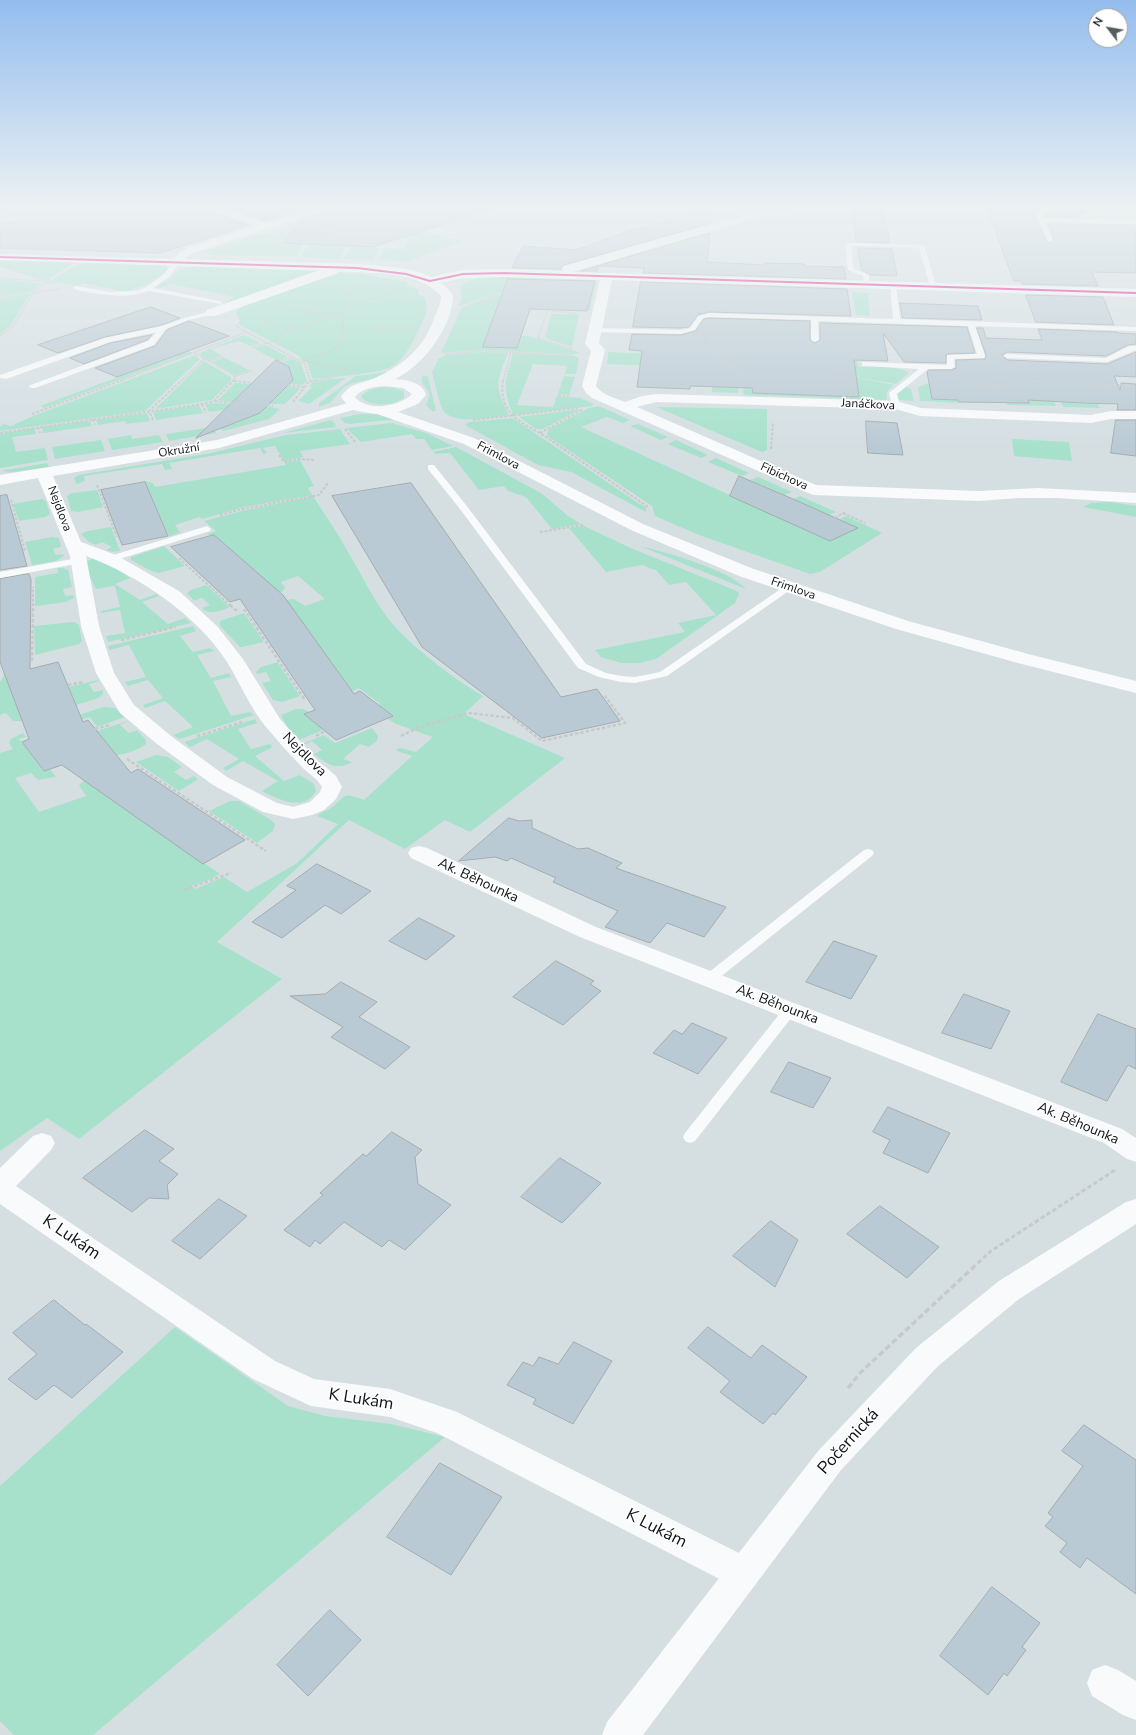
<!DOCTYPE html>
<html>
<head>
<meta charset="utf-8">
<style>
  body { margin:0 }
  #map { position:relative; width:1136px; height:1735px; overflow:hidden; background:#d5dfe2; font-family:"Nunito Sans",sans-serif }
  canvas { display:block }
  .north { position:absolute; left:1088px; top:8px; width:40px; height:40px; box-sizing:border-box; background:#fff; border:1px solid #9fa1a2; border-radius:50%; rotate:301deg; font-size:11px; font-weight:700; line-height:16px; text-align:center; color:#0f1517 }
  .north::after { content:''; display:block; margin:auto; width:14px; height:18px; background:#545c5e; clip-path:polygon(50% 0,100% 100%,50% 72%,0 100%) }
</style>
</head>
<body>
<div id="map">
<canvas width="1136" height="1735"></canvas>
<div class="north">N</div>
</div>
<script>
const g = document.querySelector('canvas').getContext('2d');
g.lineJoin = 'round';
function fill(path, color) { g.fillStyle = color; g.fill(path, 'evenodd'); }
function stroke(path, color, width, dash) { g.strokeStyle = color; g.lineWidth = width; g.lineCap = dash ? 'butt' : 'round'; g.setLineDash(dash || []); g.stroke(path); }
function label(font, color, halo, rows, align = 'center') {
  g.font = font + ' "Nunito Sans",sans-serif'; g.lineWidth = 3.5; g.setLineDash([]); g.textBaseline = 'middle'; g.strokeStyle = halo; g.fillStyle = color; for (const [text, x, y, turn = 0] of rows) {
    g.save(); g.translate(x, y); g.rotate((+turn || 0) * Math.PI / 180); g.textAlign = isNaN(turn) ? turn : align; if (halo) g.strokeText(text, 0, 0); g.fillText(text, 0, 0); g.restore();
  }
}
fill(new Path2D(`
  M328 210H331L463 241 409 261 378 260 384 248 404 249 408 238H390L392 233 283 229 331 214Z
  M279 231 312 232 310 233H290L282 243 304 244 295 257 211 255 205 253V251L245 239 244 238C256 234 267 234 279 231Z
  M309 244 326 245 325 246 346 247 339 259 300 257Z
  M351 247 379 248 373 260 344 259Z
  M13 260 76 262 45 281 0 267V261Z
  M86 262 163 265 169 268 164 274 148 284 126 292 84 283 77 286 51 281 69 269Z
  M195 266 323 270 222 305 235 297 170 284 161 288 156 287 172 277 181 269Z
  M335 272 359 274 407 282 408 283 405 286 418 289V294L425 298C430 309 424 319 419 329 412 343 406 357 393 366 381 374 330 377 314 379L312 378 307 363 299 358 301 357 238 324 240 321 236 313 241 307Z
  M500 276 590 279 596 281 597 284 550 283 509 291 458 306 462 299 460 287C470 277 486 277 500 276Z
  M0 279 42 283 31 292 0 297Z
  M552 283 596 285 590 310 583 311 502 295 483 347 517 348 521 336H529L580 353 575 354 480 350 441 353 462 307 512 291Z
  M852 292 868 293 870 316 856 315Z
  M30 294 10 326 0 334V299Z
  M551 314H579L572 347 545 338Z
  M685 333 709 335 739 374 738 393 712 392 713 368 607 364 608 352 682 355 677 339V334Z
  M244 335 261 343 250 346 239 341 210 349 222 356 209 360 200 355 202 352Z
  M712 335 857 357 858 367C872 367 898 365 909 373L896 384 849 376Z
  M266 345 288 357 278 361 253 348Z
  M188 351 192 353 44 408 40 406Z
  M482 352 508 353C496 384 494 383 509 415 494 417 452 426 443 410 438 401 435 382 432 372L439 358 446 355Z
  M513 353 575 356 579 358 576 374H565L567 366 533 364 517 405 553 407 557 396 580 398 594 404 591 406 513 415C502 385 504 383 513 353Z
  M195 355 200 359 145 411 0 431V427L4 424 11 426 33 416Z
  M225 358 249 370 235 375 212 362Z
  M293 359 301 363 307 381 302 385 289 384 293 379 289 367 281 362Z
  M204 361 231 377V381L212 400 155 409Z
  M386 372H391L378 377 350 384 344 387 331 402 319 407V403L356 376Z
  M423 375 428 377 436 410 433 412 426 405 430 394C426 386 419 384 423 375Z
  M744 375 753 379V393L859 397 857 383 835 382 854 377 894 385C887 389 886 393 887 400L746 395 743 394Z
  M564 376 575 377 569 395 558 394Z
  M340 378H346L309 404 298 401 312 387 309 386 313 382Z
  M235 383 251 384 233 402 218 400Z
  M929 383 954 384 930 385 932 399 958 400 959 403 920 401 918 387Z
  M286 386 301 388 285 404H269Z
  M381 387 395 388 404 392V398C394 405 372 408 362 398V395L369 390Z
  M906 387 911 389 914 401 898 400 897 393Z
  M1028 399H1054L1056 406 1007 405V402L1029 403Z
  M1060 400 1096 401 1100 408 1063 407Z
  M215 403 231 404 224 410 209 412 205 404Z
  M199 405 203 413 156 420 153 412Z
  M266 406 280 409 269 419 223 431 220 426C236 423 255 418 266 406Z
  M599 406 630 420 623 423 607 417 581 427 830 541 857 528 839 519 846 516 882 533 820 572 810 574 699 535 655 516 652 506 547 436 548 430 589 408Z
  M656 407 767 409V450L762 452Z
  M581 409 543 429H536L519 417Z
  M147 413 150 421 126 424 125 421 98 425 96 420Z
  M360 414H377L398 419 350 424 344 423 340 418Z
  M513 418 638 503 646 507V512L571 472 538 465 465 425 469 422Z
  M331 420 336 425 335 427 282 433Z
  M90 421 92 426 43 433 42 427Z
  M392 423 426 433 453 446 432 450 424 439H416L412 434 361 442 346 428Z
  M638 424 668 437 661 440 630 426Z
  M214 427 216 433 169 441 166 434Z
  M35 428 36 434 12 437 16 452 45 448 48 460 0 468V434Z
  M340 429 350 444 300 451 303 457 284 461 275 446 263 448 267 453 263 454 260 448 169 463 172 469 165 470 162 464 84 476 85 481 77 484 74 478 79 475 211 453 286 435Z
  M131 435 132 439 159 435 163 442 112 450 108 439Z
  M1012 439 1069 442 1072 461 1014 456Z
  M101 440 105 451 55 459 52 447Z
  M676 440 708 455 701 458 668 444Z
  M456 447 541 493 568 516 581 524 552 529 526 497 508 491 504 486 479 490 450 453 436 454 433 452Z
  M716 458 749 473 742 476 708 462Z
  M300 460 314 486 308 488C321 509 336 530 348 552 364 578 376 607 397 629 422 655 452 677 483 696L464 714 565 758 470 832 445 820 405 849 349 820 217 942 282 979 79 1139 47 1118 0 1151V753L13 749 9 743 11 739 23 733 26 737 18 739 22 742 43 771 50 769 56 777 38 780 31 773 15 778 39 812 86 796 79 785 85 780 220 874 213 878 191 886 195 889 224 877 247 892 296 864 338 824 317 816C321 812 326 811 331 808 348 795 341 792 364 800L412 756 397 751 396 749 401 748 416 752 433 737 396 724 388 719 393 716 379 705 380 704 359 688 352 691 285 600 294 599 305 606 325 599 298 576 281 582 285 587 283 591 279 593 214 535 210 536 207 534 216 531 204 521 242 511 310 497 308 496 245 507 202 519 200 517 175 525 180 532 169 537 145 481 153 483 155 487 286 465 285 462Z
  M47 463 49 467 13 472 1 471Z
  M758 477 792 492 785 495 750 480Z
  M97 490 103 507 78 512 71 511 67 496 72 493Z
  M800 496 836 512 829 515 793 499Z
  M42 499 46 501 50 514 45 517 19 521 13 504Z
  M1111 502 1136 506V517L1083 507 1091 503Z
  M584 526 633 549 737 591 739 594 735 603 656 659 640 663H621L601 657 595 650 685 632 678 623 716 615 686 582 669 585 657 571 642 565 606 572 569 528Z
  M111 527 120 551 112 552 106 550 112 547 102 542 96 545 89 542 81 534 88 531Z
  M52 537 59 538 61 547 53 549 56 555 63 554 64 556 56 561 32 565 25 542Z
  M164 546 185 566 159 573 151 571 131 560V557Z
  M640 546C665 552 730 570 746 589Z
  M95 558 102 559 130 578 115 584 140 600 156 594 159 596 142 602 168 624 185 618 191 623 108 642 106 636 125 633 120 610 101 613V611L120 607 115 586 96 589 85 567V562Z
  M57 568H63L68 570 72 587 63 589 65 596 73 595 74 598 66 602 35 606V577L58 573Z
  M206 585 230 607C221 611 210 616 202 608L210 605 202 598 194 601 187 593 191 590Z
  M244 613 264 642 242 647H240L220 626V621Z
  M74 622 79 625 82 641 79 644 35 655 34 626Z
  M193 626 196 631 180 636 193 652 210 648 214 651 197 655 211 678 229 673 231 677 213 681 231 716 250 712 254 715 180 739 173 735 193 727 165 701 145 708 143 705 163 698 148 680 128 686 125 682 146 677 129 645 109 650 108 646Z
  M278 662V663L300 696 282 702 273 700 262 683 271 681 266 672 257 674 256 672 261 667Z
  M5 674 19 712 26 721H13L6 713 0 715V682Z
  M98 680 99 681 89 684 94 692 103 690V694L99 698 73 706 74 700 69 687Z
  M103 707 115 708 125 717 97 727 90 717 48 731 55 723Z
  M296 709H303L309 712 304 714 323 730 299 740 287 727 281 715Z
  M255 719 257 723 238 729 251 749 270 744 272 746 271 748 255 756 284 781 300 775 314 784 316 791C304 813 278 799 262 791L278 781 243 761 226 771 223 768 239 759 207 739 190 747 184 742Z
  M128 721H129L120 725 129 733 137 730 146 740V744C137 751 122 756 111 755V748L97 731Z
  M372 728 378 736 377 741 369 747 360 744 343 759 352 762C337 771 326 764 314 754L322 750 312 741 304 745 302 744 324 735 335 743Z
  M156 755 168 757 182 767 174 772 186 780 194 776 197 778V780L179 791 136 762Z
  M230 801H239L271 820 275 824 273 831 257 843 209 811Z
  M175 1327 288 1406 325 1416 391 1424 445 1437 93 1735H14L0 1721V1486Z`), '#a7e1cc');
const building = new Path2D(`
  M0 205H35V209L41 210 47 209 49 205H200L201 208 249 225 160 253 0 248V225L23 219 0 210Z
  M219 205H296V210L264 221Z
  M338 205H487L488 210 411 235 410 233 408 237H403L373 247 283 243 301 220 336 208Z
  M850 205H871L883 208 890 243 857 242Z
  M986 205H1045L1040 208 1035 216 1046 241 1049 243 1054 239 1047 224 1136 225V273L1092 272 1098 286 1022 284 1021 281H1014Z
  M1063 205 1070 208 1087 211 1077 217H1044L1051 210Z
  M712 210 711 223 564 265 561 269 512 268 523 246 576 250 625 232Z
  M710 233 707 262 765 265V263L805 264V266L844 267 846 279 643 273 644 268 599 266 597 271H581Z
  M858 248 892 249 897 276 870 275 862 270Z
  M508 279 595 281 587 311 530 309 517 348 483 347Z
  M641 282 847 289 851 316 709 312 698 315 689 327 681 328 633 327Z
  M1026 295 1103 297 1114 325 1036 322Z
  M900 303 978 306 982 320 903 318Z
  M151 307 180 318 162 325 105 337 58 353 38 345Z
  M709 318 810 321V340L814 343 820 340V323L967 327 975 353 947 354 946 355V363L904 362 883 333 888 361 854 360 859 397 753 393 752 388 690 386V389L637 387 642 351 629 350 632 334 681 335 695 331 704 319Z
  M189 321 229 336 117 377 95 368 155 346 167 330Z
  M977 328H983L986 338 1042 340 1038 329 1117 332 1118 333 1136 334V344L1128 345 1106 356 1007 352 1002 355 1007 360 1107 364 1136 352V377L1114 376 1120 390 1121 383 1136 384V410H1117L1118 404 1084 403 1028 400 1029 403 959 402 958 400 932 399 927 372 929 370H951L956 368V360L985 359 986 356Z
  M152 335 147 340 84 364 70 358 110 343Z
  M276 360 289 367 293 380 260 413 196 438Z
  M1116 420H1136V456L1111 453Z
  M866 421 897 423 903 455 868 453Z
  M739 476 793 499 858 528 830 541 730 496Z
  M145 482 168 536 122 545 101 490Z
  M411 483 561 697 597 689 620 721 542 738 422 647 332 496Z
  M7 495 27 566 0 570V496Z
  M214 535 283 595 354 694 360 691 393 716 336 740 304 714 315 710 240 599 230 602 171 547Z
  M29 574 31 579 30 669 58 662 83 722 88 720 131 773 138 769 245 840 203 864 62 765 44 771 22 742 29 739 0 662V579Z
  M509 818 519 821 532 820V828L578 849 588 848 622 863 616 868 726 907 704 937 667 923 650 943 605 927 618 911 553 882 556 878 511 858 507 861 495 857 459 861Z
  M317 864 371 891 341 914 325 905 282 938 252 922 296 890 287 886Z
  M419 918 455 936 426 960 389 941Z
  M834 941 877 956 851 999 806 982Z
  M556 961 594 981 590 984 601 991 563 1025 513 997Z
  M341 982 377 1002 359 1017 410 1047 385 1069 331 1037 343 1027 290 996 325 994Z
  M964 994 1010 1011 991 1049 942 1033Z
  M1098 1014 1136 1029V1069L1128 1065 1107 1101 1061 1082Z
  M692 1023 727 1038 698 1074 653 1053 674 1030 682 1034Z
  M789 1062 831 1078 813 1108 771 1092Z
  M888 1107 950 1133 928 1173 883 1153 890 1140 873 1132Z
  M145 1130 174 1149 159 1161 178 1174 167 1185 169 1199 149 1198 132 1212 83 1178Z
  M392 1132 422 1150 415 1157 418 1184 451 1205 405 1250 389 1240 382 1247 344 1222 320 1244 315 1240 310 1247 284 1230 323 1195 320 1193 363 1154 366 1156Z
  M560 1158 601 1183 562 1223 521 1197Z
  M219 1199 247 1216 200 1259 172 1241Z
  M880 1206 939 1247 907 1278 847 1234Z
  M771 1221 798 1240 775 1287 733 1256Z
  M54 1300 85 1325 86 1324 123 1352 72 1398 54 1385 36 1400 8 1379 37 1354 13 1333Z
  M708 1327 751 1358 762 1345 807 1377 775 1415 773 1413 763 1424 720 1392 730 1381 688 1348Z
  M574 1342 612 1361 573 1424 533 1404 536 1399 507 1385 523 1362 533 1366 539 1357 558 1364Z
  M1084 1425 1136 1460V1594L1087 1558 1080 1568 1060 1552 1067 1543 1045 1526 1053 1517 1048 1513 1083 1466 1062 1451Z
  M440 1463 502 1497 451 1575 387 1537Z
  M992 1587 1040 1623 1022 1647 1026 1650 1007 1676 1004 1673 988 1695 940 1656Z
  M330 1610 361 1640 308 1696 277 1665Z`);
fill(building, '#bacad4');
stroke(building, '#a5abae', 1);
stroke(new Path2D(`
  M317 231 389 234 387 238
  M0 278 38 281
  M33 279 57 284
  M0 298 59 289
  M350 301 381 297 394 292
  M468 305 499 295
  M286 310 338 315
  M262 317 267 322 289 329
  M236 326 305 364 310 381
  M373 329 411 330
  M0 336 13 326 33 293 50 279
  M711 336 709 354 733 366 742 373V381
  M252 347 272 342 289 329 344 314
  M572 349 538 338 547 311 576 313
  M195 353 235 376 234 381
  M446 354 481 351 573 355
  M209 361 224 357
  M279 361 293 357
  M302 361 327 353 337 347 342 341 344 312 350 304 347 295 339 291
  M304 361 348 370
  M742 373 850 377
  M235 376 251 371
  M120 381 247 332
  M181 381 204 359
  M310 381 334 378
  M503 381 511 352`), '#c7caca', 1.5, [2, 1]);
stroke(new Path2D(`
  M503 380C499 411 516 420 540 433
  M234 381 252 383
  M310 381 318 380
  M961 383 1005 385 1034 381 1136 386
  M288 385 305 387
  M558 395 569 396
  M215 401 232 403
  M293 402 310 380
  M202 404 206 413
  M267 405 273 406
  M582 410 540 433 648 507
  M32 414 123 380
  M93 419 95 425
  M153 420 149 411 182 380
  M473 420 578 408
  M38 427 40 433
  M345 429 356 443
  M0 433 202 404 214 401 234 380
  M771 449 773 422
  M279 455 284 462 299 459 314 460
  M97 485 117 537
  M11 500 25 551
  M843 513 865 523
  M220 515 243 509 319 495 328 483
  M835 518 843 513
  M540 532 583 525
  M179 558 231 606
  M33 606V587`), '#c7caca', 2, [3, 1.5]);
stroke(new Path2D(`
  M230 605 237 611
  M244 609 305 700
  M121 640 176 627
  M32 661 33 605
  M68 685 83 682
  M95 729 109 725
  M197 736 242 722
  M316 736 325 731
  M401 736 417 728 468 713 513 718 542 741 625 723 605 696
  M127 759 266 851
  M184 890 231 873`), '#c7caca', 2.5, [3.5, 2]);
stroke(new Path2D(`
  M978 1263 991 1251 1115 1170`), '#c7caca', 3, [4.5, 2.5]);
stroke(new Path2D(`
  M848 1388 860 1373 979 1262`), '#c7caca', 3.5, [6, 3]);
fill(new Path2D(`
  M1048 205H1062L1050 209 1042 215 1043 218 1136 220V224L1045 222 1053 240 1050 242 1047 240 1036 215 1041 209Z
  M1067 205H1080L1136 213V217L1070 207Z
  M847 243 924 245 936 286 933 288 930 286 919 248 851 246 854 269 869 275V284L864 285 863 276 848 270 845 245Z
  M177 260 180 262 170 276 153 288 219 301 222 303 221 304 149 291C128 298 109 296 87 292 82 291 77 291 73 288L76 286 111 292 136 291 145 288 163 275 175 261Z
  M893 283 896 285 900 319 1136 327V331L975 326 985 356 984 358 954 359 955 367 951 369H928L897 394 900 405 896 407 892 405 889 393 919 369 865 366H862V362L947 365V355L977 354 968 326 818 321 819 340 815 342 811 340V320L709 317 703 318 695 330 681 334 595 332 592 330 595 328 681 330 690 328 698 316 709 313 893 319 890 285Z
  M211 311 213 312V314L189 320 166 329 154 345 35 388H32L28 386 148 341 157 332 110 342 6 379 0 378V375L105 338 162 326 185 318Z
  M1129 346H1136V350L1107 362 1007 358 1003 356 1007 354 1106 358Z
  M428 465H434L466 505 586 664 606 673 621 676 635 677 660 672 785 586 788 585 793 588 667 676 635 683 621 682 599 677 578 668 460 509 428 469Z
  M207 526 211 529 210 531 113 561H107L105 559 107 557Z
  M78 558 83 561 81 563 0 578V572Z
  M868 849 872 850 874 853 872 856 714 982 709 983 704 982 702 979 704 976 864 850Z
  M790 1005 795 1007 797 1010 795 1013 695 1141 690 1143 685 1141 683 1137 685 1133 785 1007Z`), '#f9fafb');
fill(new Path2D(`
  M36 205H48C46 209 41 209 36 208Z
  M201 205H215L266 223 322 205H337L336 207 198 251 188 256 181 264H173L171 262 180 252 190 247 255 226 202 207Z
  M779 205H795L794 207 572 272 1136 289V297L612 280 599 343 605 350 596 386C602 395 615 398 625 402L642 396 656 394 896 401 921 408 1091 415 1111 411H1136V419H1111L1091 423 920 416 895 409 656 402 637 407 816 485 979 491 1038 488 1136 493V503L1057 498H1018L979 501 813 495 592 398 586 393 582 386 591 351 585 344 600 280 503 277 463 278 430 285 426 284 424 281 426 278 463 270 503 269 564 271 562 269 564 266Z
  M339 263 343 265 345 267 336 274 215 316H207L205 313 207 310Z
  M355 401 360 402 362 405 360 408 219 448 53 476 81 542 116 555 179 591 217 626 243 659 280 719 317 760 336 776 342 787 336 799 324 810 312 815 293 819 263 812 213 785 157 744 120 713 96 673 81 626 70 556 38 478 0 485V475L217 440ZM86 556C139 576 196 614 227 662 240 683 250 708 266 727 278 741 290 755 303 768 309 774 318 779 322 787L320 792 310 802 300 805 293 807 277 803 227 777 171 736 134 705 114 673 99 626Z
  M419 846 427 848 596 927 1122 1129 1136 1138V1162L1127 1159 1104 1143 580 937 411 858 408 853 411 848Z
  M42 1133 51 1136 55 1143 51 1150 16 1186 275 1361 314 1379 390 1389 457 1412 755 1561 760 1573 755 1585 743 1590 731 1585 437 1433 390 1417 311 1406 253 1379 0 1204V1168L33 1136Z
  M1105 1665 1118 1670 1136 1681V1720L1123 1715 1092 1696 1087 1683 1092 1670Z`), '#f9fafb');
fill(new Path2D(`
  M0 254 357 264C388 267 433 266 453 295 453 326 423 366 395 379 407 380 423 382 426 395L418 404 398 412 474 438 643 524 751 568 908 621 1032 655 1136 681V693L1018 663 896 629 739 576 631 530 464 444 377 414 356 411 348 406 341 397C352 381 360 385 375 378 405 364 424 348 435 316 438 309 441 303 441 296 420 273 386 274 357 272L0 260ZM386 386 403 388 412 394C399 407 367 412 355 397 363 387 375 387 386 386Z
  M1136 1199V1224L1019 1299 938 1366 841 1470 643 1735H602L607 1722 819 1450 916 1348 999 1281 1126 1202Z`), '#f9fafb');
stroke(new Path2D(`
  M0 257 357 268 406 274 430 281 463 274 503 273 1136 293`), '#e5007d', 2);
const sky = g.createLinearGradient(0, 0, 0, 448);
sky.addColorStop(0, '#94bdee');
sky.addColorStop(0.46, '#ecf1f2');
sky.addColorStop(1, '#ecf1f200');
g.fillStyle = sky;
g.fillRect(0, 0, 1136, 448);
label('12px', '#0f1517', '#fff', [
  ["Janáčkova",868,405,3],
  ["Okružní",179,451,-9],
  ["Frimlova",498,456,28],
  ["Fibichova",784,477,24],
  ["Nejdlova",59,509,69],
  ["Frimlova",793,589,19]
]);
label('14px', '#0f1517', '#fff', [
  ["Nejdlova",304,755,45],
  ["Ak. Běhounka",478,881,25],
  ["Ak. Běhounka",777,1005,21],
  ["Ak. Běhounka",1078,1124,23]
]);
label('17px', '#0f1517', '#fff', [
  ["K Lukám",71,1238,34],
  ["K Lukám",361,1400,9],
  ["Počernická",849,1442,-48],
  ["K Lukám",656,1529,27]
]);
</script>
</body>
</html>
